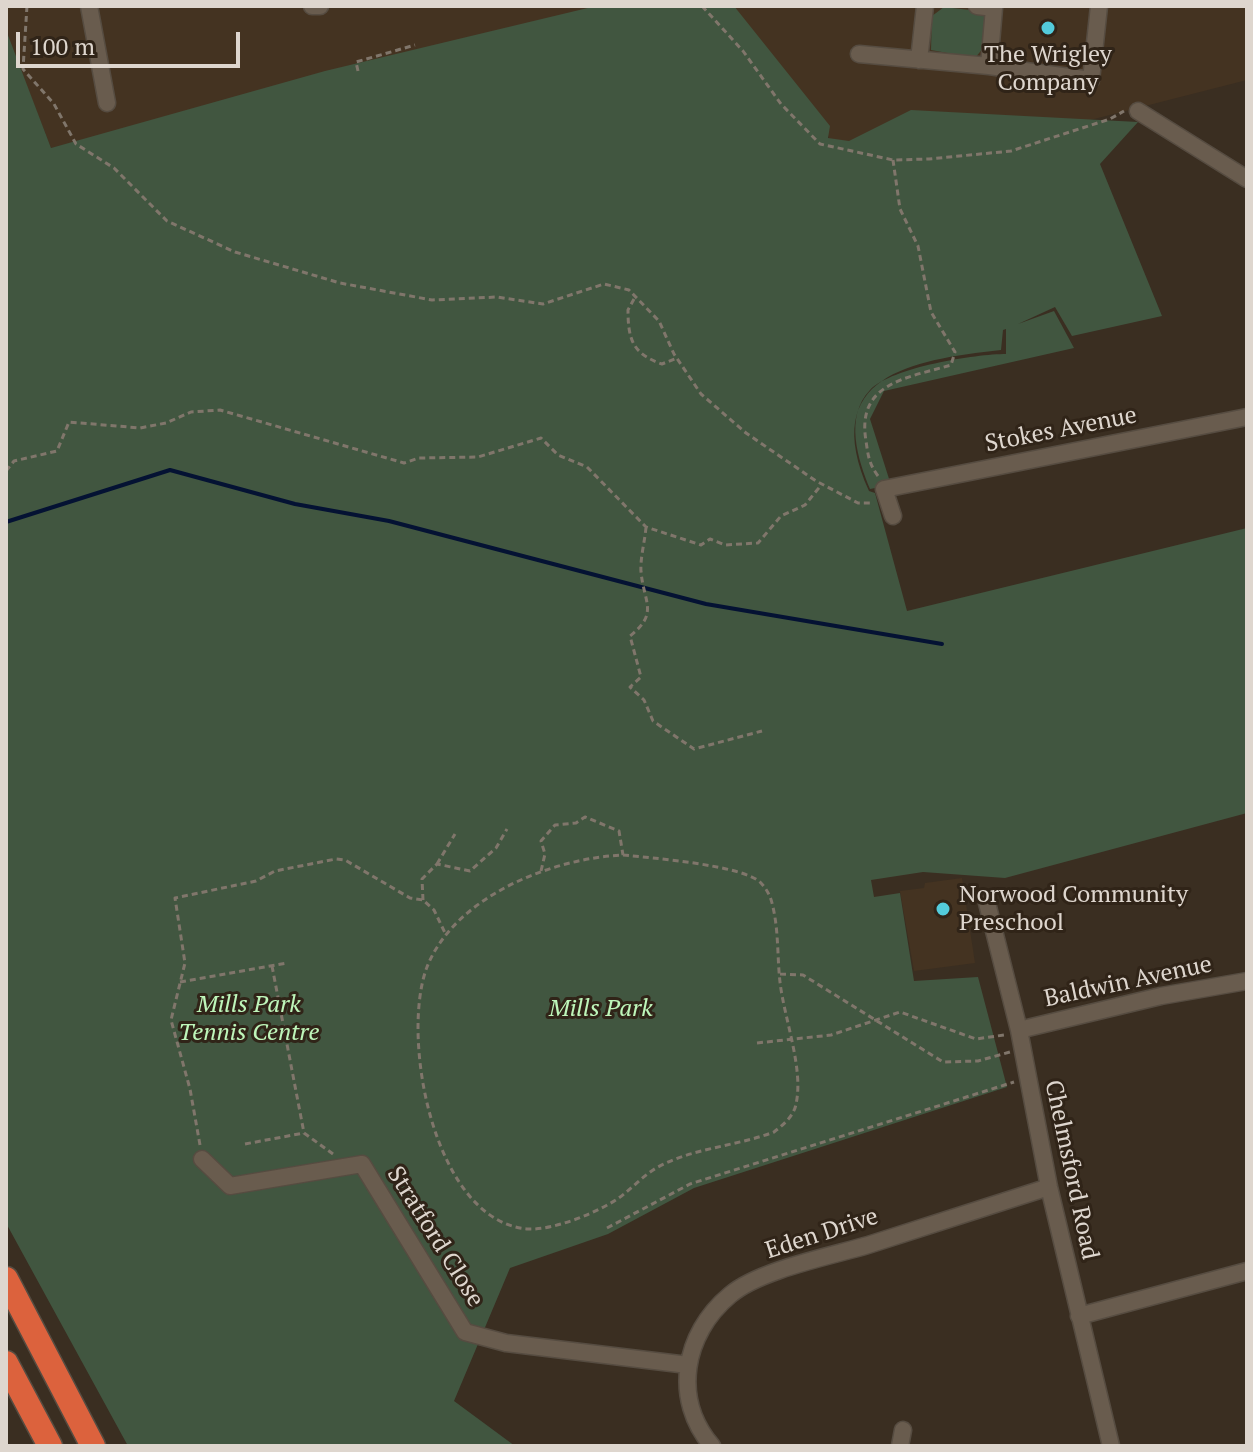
<!DOCTYPE html>
<html>
<head>
<meta charset="utf-8">
<style>
  body { margin:0 }
  #map { position:relative; width:1253px; height:1452px; overflow:hidden; background:#3a2e21; font-family:"PT Serif",serif }
  canvas { display:block }
  .frame { position:absolute; inset:0; border:8px solid #ded6ce; pointer-events:none }
  .scale { position:absolute; left:16px; top:32px; width:224px; height:36px; box-sizing:border-box; border:4px solid #ded6ce; border-top:0; padding-left:10px; font-size:24px; line-height:28px; white-space:nowrap; color:#ded6ce; -webkit-text-stroke:6px #302418; paint-order:stroke }
</style>
</head>
<body>
<div id="map">
<canvas width="1253" height="1452"></canvas>
<div class="frame"></div>
<div class="scale">100 m</div>
</div>
<script>
const g = document.querySelector('canvas').getContext('2d');
g.lineJoin = 'round';
function fill(path, color) { g.fillStyle = color; g.fill(path, 'evenodd'); }
function stroke(path, color, width, dash) { g.strokeStyle = color; g.lineWidth = width; g.lineCap = dash ? 'butt' : 'round'; g.setLineDash(dash || []); g.stroke(path); }
function label(font, color, halo, rows, align = 'center') {
  g.font = font + ' "PT Serif",serif'; g.lineWidth = 6; g.setLineDash([]); g.textBaseline = 'middle'; g.strokeStyle = halo; g.fillStyle = color; for (const [text, x, y, turn = 0] of rows) {
    g.save(); g.translate(x, y); g.rotate((+turn || 0) * Math.PI / 180); g.textAlign = isNaN(turn) ? turn : align; if (halo) g.strokeText(text, 0, 0); g.fillText(text, 0, 0); g.restore();
  }
}
fill(new Path2D(`
  M6 6H601L51 148 9 41Z
  M732 6H1247V80L847 182 827 133Z
  M962 878 975 963 914 971 900 891 924 888 925 883Z`), '#443321');
fill(new Path2D(`
  M596 6H734L830 126 828 138 849 141 911 110 1138 122 1100 164 1162 316 1072 336 1055 307 1018 324 1054 311 1074 348 884 391 870 419 891 485 870 489C858 460 844 417 870 390 892 367 976 354 1006 354V329L1003 330 1001 350C910 360 818 376 869 491L875 493 907 611 1247 528V813L1005 878 923 872 871 880 874 897 900 893 914 981 978 977 1007 1087 694 1188 608 1234 510 1268 454 1401 515 1446H128L6 1223V30L51 148 325 71Z
  M944 7 978 11 985 16 984 47 975 58 931 50 932 16Z`), '#415640');
stroke(new Path2D(`
  M6 522 170 470 295 504 389 521 706 604 942 644`), '#041233', 4);
const minor = new Path2D(`
  M89 6 107 103
  M312 6H320
  M977 6 994 8 989 66
  M859 54 989 66 1091 80 1099 6
  M919 60 925 6
  M1138 111 1247 179
  M893 516 884 489 1247 417
  M987 903 1019 1030 1049 1187 1111 1446
  M1019 1030 1161 996 1247 981
  M202 1159 230 1186 362 1164 465 1332 506 1343 688 1365
  M1079 1316 1247 1271
  M712 1446C672 1399 683 1334 730 1295 759 1270 831 1256 868 1245 928 1226 989 1206 1049 1187
  M900 1446 903 1430`);
const highway = new Path2D(`
  M6 1279 93 1446
  M6 1363 50 1446`);
stroke(minor, '#564c41', 19);
stroke(highway, '#564c41', 27);
stroke(new Path2D(`
  M27 6 23 69 54 104 76 144 114 168 167 221 235 252 340 283 432 300 497 297 543 304 604 284 629 290 659 321 674 354 701 394 746 433 816 481 858 503H872
  M702 6 743 51 781 104 820 144 893 160 929 159 1011 151 1110 119 1124 111
  M358 71 356 62 415 45
  M634 299 628 310C628 340 633 354 662 364L677 358
  M6 471 14 461 57 451 69 422 140 428 166 423 191 412 220 410 404 463 419 458 478 457 541 438 558 455 587 467 646 527 701 545 710 539 725 545 758 543 781 516 805 505 822 484
  M878 476C869 464 868 455 866 441 856 382 908 378 951 365L955 352 931 312 918 246 900 209 893 160
  M646 527C645 541 640 558 641 572 644 603 659 613 630 636L641 677 630 687 644 700 653 721 694 749 762 731
  M623 855C652 858 741 865 760 882 766 888 770 895 772 903 779 930 777 956 780 982 784 1018 804 1069 796 1104 794 1116 783 1125 774 1132 737 1146 693 1148 658 1167 640 1177 627 1195 609 1204 588 1216 552 1230 528 1229 434 1222 400 1038 427 967 455 896 553 858 623 855Z
  M437 864 455 834
  M541 871 545 854 541 841 555 825 576 823 585 817 619 831 623 855
  M423 900 422 879 437 864 470 871 496 848 507 829
  M272 966 304 1133 333 1154
  M780 974 803 975 943 1062 978 1061 1010 1052
  M180 982 287 963
  M288 1039 305 1036 312 1027
  M757 1043 831 1035 900 1012 976 1039 1004 1035
  M245 1144 304 1133
  M200 1145 190 1089 171 1020 185 963 175 898 256 881 275 871 336 859 345 860 410 898 423 900 434 910 446 935
  M607 1228 690 1184 1014 1082`), '#80766b', 3, [6, 4]);
stroke(minor, '#695c4e', 16);
stroke(highway, '#dc623d', 24);
for (const [x, y, r, color] of [
  [1048,28,8,"#53cbdb"],
  [943,909,8,"#53cbdb"]
]) { const dot = new Path2D(); dot.arc(x, y, r, 0, 2 * Math.PI); g.fillStyle = color; g.fill(dot); stroke(dot, '#302418', 3); }
label('24px', '#ded6ce', '#302418', [
  ["The Wrigley",1048,55],
  ["Company",1048,83],
  ["Norwood Community",959,895,"left"],
  ["Preschool",959,923,"left"]
]);
label('24px', '#ded6ce', '#302418', [
  ["Stokes Avenue",1061,430,-11],
  ["Baldwin Avenue",1128,982,-12],
  ["Chelmsford Road",1071,1170,78],
  ["Eden Drive",822,1234,-18],
  ["Stratford Close",435,1237,58]
]);
label('italic 24px', '#bef6ba', '#302418', [
  ["Mills Park",249,1005],
  ["Tennis Centre",249,1033],
  ["Mills Park",601,1009]
]);
</script>
</body>
</html>
